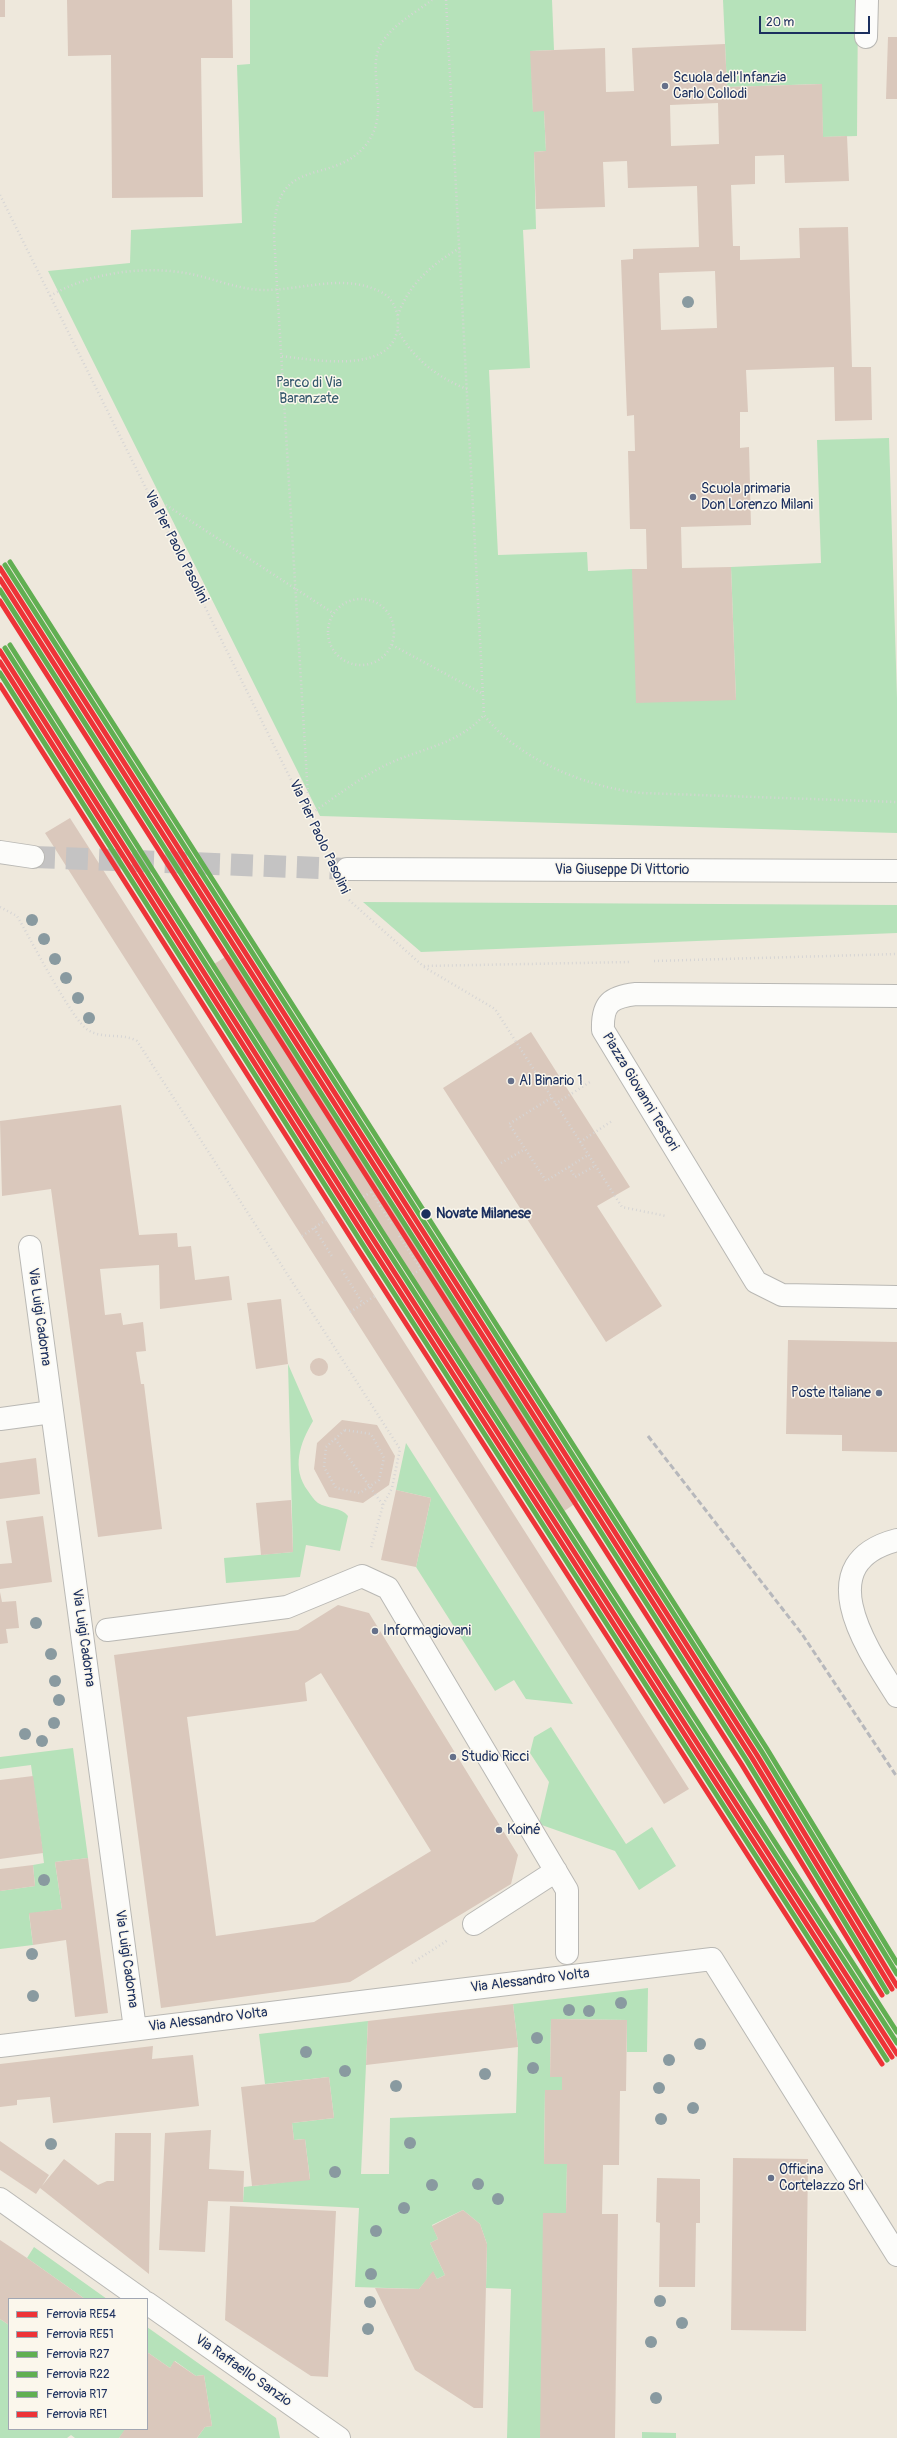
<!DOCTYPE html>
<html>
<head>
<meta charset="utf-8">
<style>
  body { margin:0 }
  #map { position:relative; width:897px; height:2438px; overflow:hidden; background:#eee8dc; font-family:Pangolin,sans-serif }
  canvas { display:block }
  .legend { position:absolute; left:8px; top:2298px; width:140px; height:132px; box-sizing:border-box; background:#fbf7ec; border:1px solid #a1a7b3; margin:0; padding:5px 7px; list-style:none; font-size:12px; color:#1b2f5e }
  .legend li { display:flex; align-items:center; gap:8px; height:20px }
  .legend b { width:20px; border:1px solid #a1a7b3 }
  .scale { position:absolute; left:759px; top:16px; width:111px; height:18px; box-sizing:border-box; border:2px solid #1b2f5e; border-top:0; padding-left:5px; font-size:12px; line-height:14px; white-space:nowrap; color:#1b2f5e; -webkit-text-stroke:3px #fbf7ec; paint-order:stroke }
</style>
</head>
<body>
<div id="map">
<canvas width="897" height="2438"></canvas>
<ul class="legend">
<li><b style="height:5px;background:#ee3338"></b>Ferrovia RE54</li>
<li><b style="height:5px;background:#ee3338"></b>Ferrovia RE51</li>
<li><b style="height:5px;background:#61af52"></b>Ferrovia R27</li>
<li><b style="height:5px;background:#61af52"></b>Ferrovia R22</li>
<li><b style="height:5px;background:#61af52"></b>Ferrovia R17</li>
<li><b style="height:5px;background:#ee3338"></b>Ferrovia RE1</li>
</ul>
<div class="scale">20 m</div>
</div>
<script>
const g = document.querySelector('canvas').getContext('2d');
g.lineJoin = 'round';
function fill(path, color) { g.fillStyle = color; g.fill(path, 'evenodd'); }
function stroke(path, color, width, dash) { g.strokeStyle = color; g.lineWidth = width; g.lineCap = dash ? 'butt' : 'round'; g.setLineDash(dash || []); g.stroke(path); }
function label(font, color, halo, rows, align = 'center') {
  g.font = font + ' Pangolin,sans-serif'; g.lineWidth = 3; g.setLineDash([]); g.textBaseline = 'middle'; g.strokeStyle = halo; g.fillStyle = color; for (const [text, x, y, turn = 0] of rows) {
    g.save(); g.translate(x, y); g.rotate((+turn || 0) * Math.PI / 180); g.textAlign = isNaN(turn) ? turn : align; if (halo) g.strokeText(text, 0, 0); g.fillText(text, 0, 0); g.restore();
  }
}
fill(new Path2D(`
  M250 0H552L554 50 531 51 533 111H544L546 151 534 152 536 229 523 230 530 368 489 370 498 555 587 552 588 571 632 569 736 700 731 567 821 563 817 440 889 438 897 698V833L320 816 48 271 130 263 131 230 242 223 237 65 250 64Z
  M723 0H858L857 136 823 137 821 84 727 87Z
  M363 902 897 905V933L421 952Z
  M288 1364 313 1421C300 1443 291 1468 308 1491 311 1495 314 1500 318 1503 328 1509 341 1507 348 1516L340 1551 306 1545 300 1577 226 1583 224 1558 293 1552Z
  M406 1443 573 1704 526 1699 514 1680 495 1691 416 1567 431 1498 396 1490Z
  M551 1727 626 1844 652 1827 676 1866 639 1890 615 1851 539 1824 549 1782 530 1753 534 1737Z
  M73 1748 88 1858 55 1862 62 1909 29 1914 33 1945 0 1949V1891L35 1886 33 1865 44 1863 31 1765 0 1769V1757Z
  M648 1988 647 2052H627V2020L551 2019 550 2077H562V2090H545L544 2164H567L566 2213 540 2438H507L511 2289 486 2288 487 2244 480 2224 463 2210 432 2225 438 2239 430 2243 445 2275 437 2279 433 2272 419 2289 355 2287 359 2208 243 2202 244 2187 310 2179 305 2139 294 2140 292 2123 334 2118 329 2077 265 2084 259 2034 368 2021 361 2174H389L390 2118 516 2113 518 2047 513 2004Z
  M34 2247 107 2299H85L27 2258Z
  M0 2319 9 2325V2429H126L119 2438H75L71 2435 67 2438H0Z
  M147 2327 276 2418 280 2438H197L205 2427 212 2426 204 2375 196 2376 175 2361 170 2368 147 2352Z
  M642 2432 676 2433V2438H642Z`), '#b6e2ba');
fill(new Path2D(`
  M0 0H5V17H0Z
  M67 0H232L233 58H201L203 197 112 198 111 55 68 56Z
  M888 37H897V99H886Z
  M725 44 727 87 822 84 823 137 847 136 849 181 785 183 784 155 755 156V184L731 185 733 246H740V260L800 258 799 228 848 227 852 367H871L872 420 835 421 834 367 746 370 748 412H740V448L749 447 751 525 681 527 682 568 731 567 736 700 636 703 632 569H647L646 529H630L628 451H635L634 415 627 416 621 260 633 259V249L699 247 697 186 628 188 627 161 603 162 605 207 536 209 534 152 546 151 544 111 533 112 530 51 605 48 606 92 634 91 632 48ZM718 103 719 144 671 146 670 105ZM715 271 717 328 661 330 659 273Z
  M70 818 689 1789 664 1804 45 833Z
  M233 952 583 1498 560 1514 211 966Z
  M531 1032 630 1187 597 1206 662 1306 606 1342 443 1088Z
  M121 1105 139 1235 177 1233 178 1247 191 1246 195 1280 229 1276 232 1300 160 1309 159 1265 100 1269 105 1315 121 1313 123 1325 143 1322 146 1351 136 1352 141 1384H144L162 1529 98 1537 51 1189 2 1196 0 1121Z
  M281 1299 288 1364 256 1369 247 1303Z
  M788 1340 897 1342V1452L842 1451V1435L786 1434Z
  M310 1367a9 9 0 1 1 18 0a9 9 0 1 1-18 0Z
  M342 1420 377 1425 395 1456 389 1485 363 1503 329 1497 314 1469 317 1443Z
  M36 1458 40 1494 0 1499V1463Z
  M396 1490 431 1498 416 1567 381 1560Z
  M291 1500 293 1552 261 1555 256 1503Z
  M43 1516 52 1582 0 1589V1564L12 1563 6 1521Z
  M0 1592 2 1602 16 1601 19 1628 6 1629 8 1643 0 1644Z
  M338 1605 369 1613 518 1855 511 1884 350 1982 161 2008 114 1655 298 1630ZM321 1673 431 1851 314 1922 216 1936 187 1717 307 1701 305 1683Z
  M33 1776 43 1853 0 1859V1780Z
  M88 1858 108 2013 75 2017 66 1940 33 1945 29 1913 62 1909 55 1862Z
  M33 1865 35 1886 0 1891V1869Z
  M513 2004 518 2047 366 2065 368 2021Z
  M551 2019 627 2020 626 2091H620L619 2165H603L602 2214H618L615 2438H540L543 2213H566L567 2164H544L545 2090H562V2077H550Z
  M153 2046 152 2059 193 2055 199 2106 53 2123 50 2097 17 2100V2105L0 2107V2064Z
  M329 2077 334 2118 292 2123 294 2140 305 2139 310 2180 252 2186 241 2087Z
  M211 2130 209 2169 244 2171 243 2202 208 2201 205 2252 159 2250 165 2133Z
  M115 2133H151L149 2274 40 2188 36 2194 0 2170V2141L49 2175 42 2186 64 2159 98 2185 107 2181H114Z
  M733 2158 808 2159 806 2331 731 2330Z
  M657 2178 700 2179V2223H696L695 2287H659L660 2223 656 2222Z
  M230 2206 336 2211 328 2377 311 2376 225 2320Z
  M463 2210 480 2224 487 2244 483 2408H474L415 2370 375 2288 419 2289 433 2271 437 2279 445 2275 430 2243 438 2239 432 2226Z
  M0 2240 27 2258 85 2299H9V2325L0 2319Z
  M147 2352 170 2368 174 2361 196 2376 204 2375 212 2426 205 2427 197 2438H119L125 2429H147Z`), '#dac8bc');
stroke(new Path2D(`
  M33 857 347 869`), '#c4c3c3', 22, [22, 11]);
const street = new Path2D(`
  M866 37 867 0
  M0 852 33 857
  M347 869 897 871
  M897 996 636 994C611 997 602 1003 603 1030L756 1282 782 1295 897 1297
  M30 1247 135 2029
  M0 1419 52 1412
  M897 1540C808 1563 867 1649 897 1696
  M107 1630 287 1607 362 1576 388 1588 567 1890V1953
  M474 1924 556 1871
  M0 2046 712 1959 897 2255
  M0 2199 141 2299
  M147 2303 339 2438`);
stroke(street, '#b9b8b4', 24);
stroke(new Path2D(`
  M446 0 484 715
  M0 195 325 848
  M50 296C91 272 145 265 191 274 215 279 240 290 265 290 303 290 344 273 381 292 392 297 398 310 398 322 398 376 316 360 281 356
  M398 315C408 285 433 263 460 248
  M398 330C412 358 438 378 467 389
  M166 505 333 613
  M328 632a33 33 0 1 1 66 0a33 33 0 1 1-66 0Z
  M392 645 483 694
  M309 813 274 236C274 152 331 187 365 146 393 112 365 72 381 44 392 25 415 13 432 0
  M309 815C334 798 358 779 384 766 419 748 457 746 484 715 517 759 588 788 642 793L897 802
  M349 900 423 966 631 962
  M0 907 17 916C29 936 73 1022 88 1030 104 1040 121 1032 137 1041L400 1449 392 1488 383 1505 371 1548
  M654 961 897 954
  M424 967 495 1009 622 1207 666 1216
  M551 1098 509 1124 546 1181 588 1155
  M555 1104 590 1082
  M580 1142 612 1121
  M501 1163 525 1149
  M569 1167 575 1177 595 1166
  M371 1192 391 1223
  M360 1199 382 1185
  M314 1228 333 1258
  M302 1236 326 1220
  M399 1236 421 1269
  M342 1270 363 1304
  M409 1276 433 1263
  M350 1312 375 1296
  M345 1430 371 1434 384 1458 379 1480 360 1493 336 1488 324 1467 326 1447Z
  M335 1439 383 1505
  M412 1963 448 1940`), '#d6d5d5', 2.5, [1, 3]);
stroke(street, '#fcfcfa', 22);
stroke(new Path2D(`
  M648 1436 802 1634 897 1777`), '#b7b8bc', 3, [6, 3]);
stroke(new Path2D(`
  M0 568 757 1755 897 1986
  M0 651 373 1239 897 2054`), '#ee3338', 5);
stroke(new Path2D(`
  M0 579 752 1758 892 1989
  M0 662 368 1242 892 2057`), '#ee3338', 5);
stroke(new Path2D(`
  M5 565 762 1752 897 1974
  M5 648 378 1236 897 2043`), '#61af52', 5);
stroke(new Path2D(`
  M0 590 747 1761 887 1992
  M0 673 363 1245 887 2060`), '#61af52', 5);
stroke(new Path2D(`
  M10 562 767 1749 897 1963
  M10 645 383 1233 897 2032`), '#61af52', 5);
stroke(new Path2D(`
  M0 601 742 1765 882 1995
  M0 685 358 1249 882 2064`), '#ee3338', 5);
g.fillStyle = '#899aa0';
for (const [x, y] of [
  [688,302],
  [32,920],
  [44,939],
  [55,959],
  [66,978],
  [78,998],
  [89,1018],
  [36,1623],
  [51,1654],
  [55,1681],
  [59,1700],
  [54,1723],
  [25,1734],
  [42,1741],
  [44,1880],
  [32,1954],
  [33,1996],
  [621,2003],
  [569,2010],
  [589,2011],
  [537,2038],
  [700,2044],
  [306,2052],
  [669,2060],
  [533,2068],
  [345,2071],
  [485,2074],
  [396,2086],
  [659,2088],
  [693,2108],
  [661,2119],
  [410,2143],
  [51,2144],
  [335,2172],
  [478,2184],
  [432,2185],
  [498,2199],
  [404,2208],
  [376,2231],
  [371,2274],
  [660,2301],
  [370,2302],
  [682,2323],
  [368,2329],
  [651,2342],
  [656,2398]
]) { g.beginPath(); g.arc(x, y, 6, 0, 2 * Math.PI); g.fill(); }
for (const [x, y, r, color] of [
  [665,86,4,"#65708a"],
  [693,497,4,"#65708a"],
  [511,1081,4,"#65708a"],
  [426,1214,5.5,"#1b2f5e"],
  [879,1393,4,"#65708a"],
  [375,1631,4,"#65708a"],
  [453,1757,4,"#65708a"],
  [499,1830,4,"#65708a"],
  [771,2178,4,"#65708a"]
]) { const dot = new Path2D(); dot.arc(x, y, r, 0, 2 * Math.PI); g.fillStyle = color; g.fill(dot); stroke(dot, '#fbf7ec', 1.5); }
label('14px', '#1b2f5e', '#fbf7ec', [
  ["Scuola dell'Infanzia",673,78],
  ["Carlo Collodi",673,94],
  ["Scuola primaria",701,489],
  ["Don Lorenzo Milani",701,505],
  ["Al Binario 1",519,1081],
  ["Poste Italiane",871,1393,"right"],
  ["Informagiovani",383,1631],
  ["Studio Ricci",461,1757],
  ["Koiné",507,1830],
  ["Officina",779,2170],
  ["Cortelazzo Srl",779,2186]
], 'left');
label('14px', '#365a6e', '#fbf7ec', [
  ["Parco di Via",309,383],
  ["Baranzate",309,399]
]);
label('14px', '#1b2f5e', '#fbf7ec', [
  ["Via Pier Paolo Pasolini",176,547,63],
  ["Via Pier Paolo Pasolini",319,837,65],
  ["Via Giuseppe Di Vittorio",622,870],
  ["Piazza Giovanni Testori",640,1092,59],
  ["Via Luigi Cadorna",39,1317,82],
  ["Via Luigi Cadorna",83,1638,82],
  ["Via Luigi Cadorna",126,1959,82],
  ["Via Alessandro Volta",530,1981,-7],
  ["Via Alessandro Volta",208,2020,-7],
  ["Via Raffaello Sanzio",243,2371,35]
]);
label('bold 14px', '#1b2f5e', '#fbf7ec', [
  ["Novate Milanese",436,1214]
], 'left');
</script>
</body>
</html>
